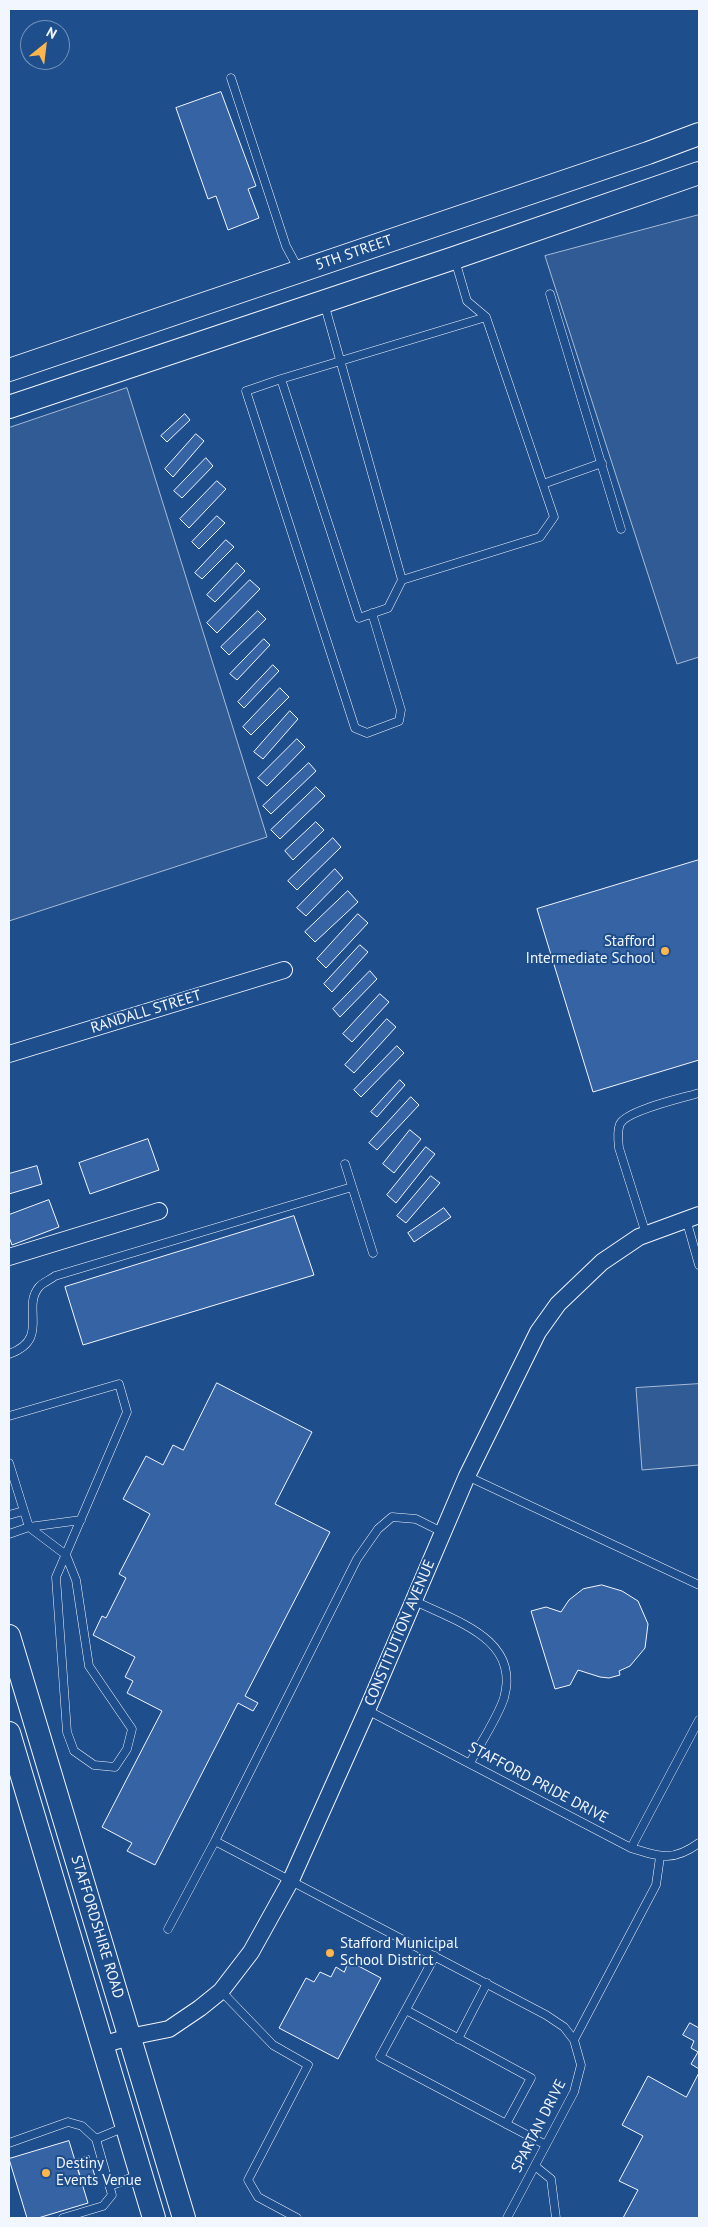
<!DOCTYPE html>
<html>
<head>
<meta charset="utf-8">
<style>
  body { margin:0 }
  #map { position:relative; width:708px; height:2227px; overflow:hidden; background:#1f4e8c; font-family:"PT Sans",sans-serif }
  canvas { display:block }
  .frame { position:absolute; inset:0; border:10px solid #f2f6ff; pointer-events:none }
  .north { position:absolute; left:20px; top:20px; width:50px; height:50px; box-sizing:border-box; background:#1f4e8c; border:1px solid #7391ba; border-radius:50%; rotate:29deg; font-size:14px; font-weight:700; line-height:20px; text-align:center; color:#f2f6ff }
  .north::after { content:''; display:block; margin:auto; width:18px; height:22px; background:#ffb74d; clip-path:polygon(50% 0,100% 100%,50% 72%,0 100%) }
</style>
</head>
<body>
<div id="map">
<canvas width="708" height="2227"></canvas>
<div class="frame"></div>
<div class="north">N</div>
</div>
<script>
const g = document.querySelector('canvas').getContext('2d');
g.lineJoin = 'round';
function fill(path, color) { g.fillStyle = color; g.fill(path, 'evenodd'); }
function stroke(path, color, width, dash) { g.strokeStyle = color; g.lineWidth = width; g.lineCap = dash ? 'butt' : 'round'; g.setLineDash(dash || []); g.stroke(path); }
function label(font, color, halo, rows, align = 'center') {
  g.font = font + ' "PT Sans",sans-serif'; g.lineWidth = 4; g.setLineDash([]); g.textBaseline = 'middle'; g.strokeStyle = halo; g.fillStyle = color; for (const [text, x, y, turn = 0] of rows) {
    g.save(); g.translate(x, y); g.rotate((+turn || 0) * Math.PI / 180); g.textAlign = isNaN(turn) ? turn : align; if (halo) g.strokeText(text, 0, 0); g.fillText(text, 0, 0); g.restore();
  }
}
const built = new Path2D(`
  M699 215V657L677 664 545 256Z
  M127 388 267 837 9 921V428Z
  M699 1384V1465L642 1470 636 1388Z`);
fill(built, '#305b95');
stroke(built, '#a8bbd7', 1);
const building = new Path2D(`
  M221 92 256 186 248 189 259 218 228 230 216 196 208 199 176 108Z
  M185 414 190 420 167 442 161 436Z
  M196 434 204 441 173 477 165 469Z
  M206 458 213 466 182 498 174 491Z
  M217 481 226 489 189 528 180 519Z
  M217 516 225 523 199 549 192 542Z
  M226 540 234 547 202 579 195 573Z
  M237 563 245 571 215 602 207 595Z
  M250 580 260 589 217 633 207 623Z
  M258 611 266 619 229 655 221 647Z
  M264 639 270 645 237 680 230 674Z
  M273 665 279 671 244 708 238 702Z
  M280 688 289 697 251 735 243 727Z
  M290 711 298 719 263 759 254 752Z
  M297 739 305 747 267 786 258 778Z
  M309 763 316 771 271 814 263 806Z
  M316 787 325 796 280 839 271 830Z
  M316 822 324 830 293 860 285 851Z
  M333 838 341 847 297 890 288 881Z
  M699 860V1060L593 1092 537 909Z
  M335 869 343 878 306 916 297 908Z
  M348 891 358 902 315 942 305 932Z
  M358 914 368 923 326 968 317 959Z
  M360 945 368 952 332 992 324 984Z
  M370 971 377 979 340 1017 333 1009Z
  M380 994 389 1002 352 1042 343 1034Z
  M387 1019 396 1027 354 1073 345 1065Z
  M397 1046 404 1053 361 1097 354 1090Z
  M400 1080 405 1085 377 1117 371 1112Z
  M411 1097 419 1105 377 1150 369 1143Z
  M410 1130 421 1139 394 1173 383 1164Z
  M148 1139 159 1170 90 1194 79 1163Z
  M426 1147 435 1154 396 1203 387 1195Z
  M37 1166 42 1184 9 1194V1174Z
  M431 1176 440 1183 406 1223 397 1216Z
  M49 1200 59 1227 12 1245 9 1237V1215Z
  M444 1208 451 1217 414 1242 408 1233Z
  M294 1216 314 1275 83 1345 65 1287Z
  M217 1383 312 1432 275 1504 330 1532 245 1696 258 1703 253 1711 238 1703 155 1865 127 1851 132 1843 102 1827 162 1711 127 1693 133 1681 125 1677 135 1657 93 1635 102 1616 106 1618 126 1578 119 1574 150 1514 123 1499 146 1456 163 1465 173 1445 183 1450Z
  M602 1585 622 1591 638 1601 648 1624 645 1648 630 1666 619 1671 620 1675 609 1678 600 1677 578 1670 570 1685 555 1689 531 1611 546 1607 561 1612 569 1600 583 1589Z
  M349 1961 381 1978 338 2059 279 2028 306 1978 314 1982 320 1972 331 1977 336 1967 344 1972Z
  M690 2023 699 2028V2069L691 2064 698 2052 691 2048 694 2041 683 2035Z
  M699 2073V2218H623L638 2190 619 2181 643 2136 622 2125 648 2076 686 2097Z
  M69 2141 88 2203 38 2218H27L9 2159Z
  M89 2156 96 2180 83 2185 75 2160Z`);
fill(building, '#3563a3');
stroke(building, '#f2f6ff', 1);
const service = new Path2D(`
  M231 78 286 246 299 270
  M550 294 621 529
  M324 303 402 580 540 537 554 517 486 317 467 301 455 260
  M281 379 246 391 355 728 367 733 399 721 401 710 372 613
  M543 484 602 463
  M402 580 388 608 359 618 281 379 486 317
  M345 1164 373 1253
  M686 1219 699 1265
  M646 1234 619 1148C618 1140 617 1131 620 1124 627 1110 683 1098 699 1093
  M9 1354C51 1339 21 1308 39 1287 42 1283 50 1280 55 1276L352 1187
  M9 1416 119 1384 127 1412 56 1577 67 1732 74 1751 94 1765 115 1767 127 1749 132 1729 89 1666 76 1580 66 1555 29 1527 9 1463
  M467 1476 699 1585
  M9 1515 23 1511
  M442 1532 416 1519 392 1517 378 1529 357 1559 215 1841 546 2015 564 2027 574 2040 581 2065 574 2092 507 2218
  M9 1534 29 1527 81 1520
  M413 1600C454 1621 521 1638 504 1698 498 1717 480 1744 470 1763
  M367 1710 631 1848C660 1857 673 1862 699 1843
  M631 1848 699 1720
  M168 1929 215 1841
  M435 1956 380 2057 546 2145
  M221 1991 273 2045 308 2065 248 2180 258 2197 297 2218
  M406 2010 531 2078 506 2124
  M458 2039 487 1983
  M574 2040 656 1885 660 1857
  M9 2143 68 2122 82 2126 96 2139 125 2127
  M535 2166 551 2179 556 2218
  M110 2186 138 2175
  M63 2218 103 2206 112 2195 96 2139`);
const minor = new Path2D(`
  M9 1054 284 970
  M9 1257 159 1211
  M102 2045 129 2037 169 2029 200 2008 221 1991 251 1952 291 1880 367 1710 467 1476 538 1332 558 1304 602 1262 639 1237 699 1215`);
const secondary = new Path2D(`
  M9 370 648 153 699 134
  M9 407 454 258 699 173
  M9 1636 184 2218
  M9 1733 154 2218`);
stroke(service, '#f2f6ff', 9);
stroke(minor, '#f2f6ff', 18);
stroke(secondary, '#f2f6ff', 24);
stroke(service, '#1f4e8c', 8);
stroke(minor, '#1f4e8c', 16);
stroke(secondary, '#1f4e8c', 22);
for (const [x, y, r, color] of [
  [665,951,5,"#ffb74d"],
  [330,1953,5,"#ffb74d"],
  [46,2173,5,"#ffb74d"]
]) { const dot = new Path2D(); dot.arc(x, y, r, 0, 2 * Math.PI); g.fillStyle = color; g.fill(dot); stroke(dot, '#1f4e8c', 2); }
label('15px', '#f2f6ff', '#1f4e8c', [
  ["5TH STREET",354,253,-19],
  ["RANDALL STREET",146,1012,-17],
  ["CONSTITUTION AVENUE",400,1633,-67],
  ["STAFFORD PRIDE DRIVE",538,1783,28],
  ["STAFFORDSHIRE ROAD",97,1927,73],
  ["SPARTAN DRIVE",539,2126,-63]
]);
label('15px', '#f2f6ff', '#1f4e8c', [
  ["Stafford",655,942,"right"],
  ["Intermediate School",655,959,"right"],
  ["Stafford Municipal",340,1944],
  ["School District",340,1961],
  ["Destiny",56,2164],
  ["Events Venue",56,2181]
], 'left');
</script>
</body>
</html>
